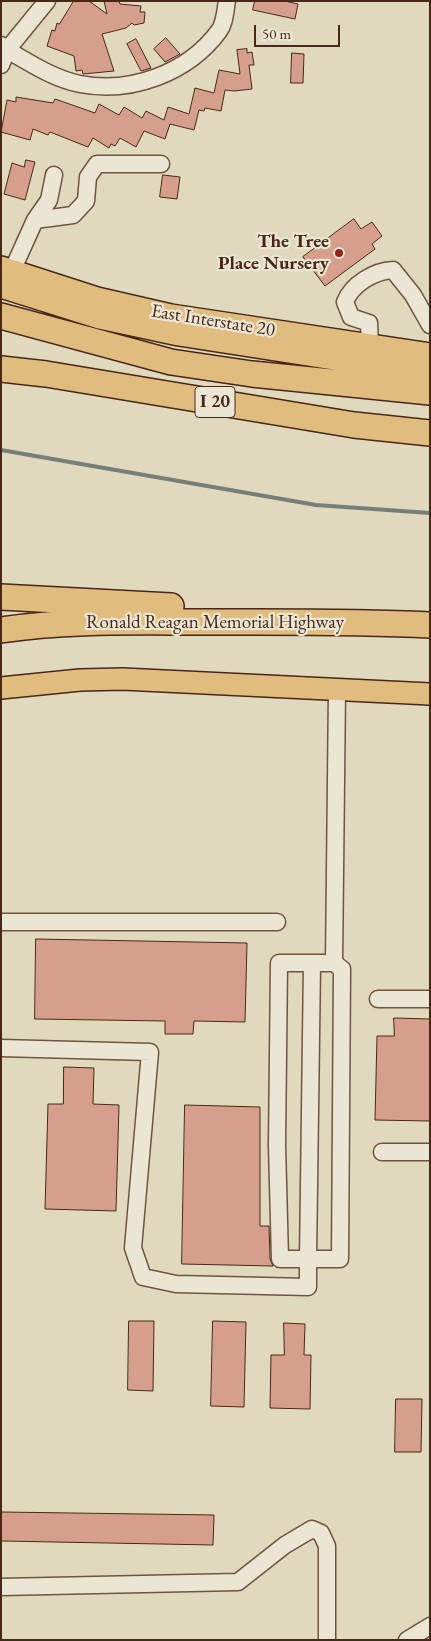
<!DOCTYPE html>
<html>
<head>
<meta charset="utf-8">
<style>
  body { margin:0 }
  #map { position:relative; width:431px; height:1641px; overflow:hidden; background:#e0d9bd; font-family:"EB Garamond",serif }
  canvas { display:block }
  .frame { position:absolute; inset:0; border:2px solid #482718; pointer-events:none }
  .scale { position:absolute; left:254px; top:25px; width:86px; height:22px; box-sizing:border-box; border:2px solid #482718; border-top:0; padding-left:6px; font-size:15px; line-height:18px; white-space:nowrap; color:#482718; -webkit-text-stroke:4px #ebe6d4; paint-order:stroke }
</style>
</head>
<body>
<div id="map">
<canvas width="431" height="1641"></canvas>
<div class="frame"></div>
<div class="scale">50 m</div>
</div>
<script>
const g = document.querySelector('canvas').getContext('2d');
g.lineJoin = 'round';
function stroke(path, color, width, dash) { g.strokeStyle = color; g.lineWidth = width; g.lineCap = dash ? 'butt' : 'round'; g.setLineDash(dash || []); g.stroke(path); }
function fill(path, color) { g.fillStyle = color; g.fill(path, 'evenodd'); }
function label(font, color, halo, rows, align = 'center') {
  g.font = font + ' "EB Garamond",serif'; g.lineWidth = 4.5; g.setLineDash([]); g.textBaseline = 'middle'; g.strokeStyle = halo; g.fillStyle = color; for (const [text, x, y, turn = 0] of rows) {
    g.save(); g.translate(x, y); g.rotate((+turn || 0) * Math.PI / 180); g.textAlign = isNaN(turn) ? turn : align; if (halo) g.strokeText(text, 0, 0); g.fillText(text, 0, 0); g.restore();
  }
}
stroke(new Path2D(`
  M1 450 316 505 430 513`), '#777e7a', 4);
const building = new Path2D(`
  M74 1H89L107 14 104 1H119L120 4 141 6 140 12H145L144 23 134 25 132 23 126 28 102 34 114 71 83 74 82 70 76 71 74 56 47 46 52 30 55 31 57 23 59 24Z
  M255 1H285L298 4 295 19 253 10Z
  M166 38 180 54 165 62 154 49Z
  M136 39 151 68 141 71 127 44Z
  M247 49V53L252 52 254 65H249L252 89 234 91 225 90 221 111 205 108 204 111 199 110 194 130 170 124 165 139 144 131 136 147 120 138 115 146 111 144 109 148 93 138 88 147 50 132 48 135 33 129 30 140 1 132 7 100 16 102V97L53 103 55 99 95 113 99 104 119 115 124 107 142 118 146 111 164 120 168 107 189 114 195 88 214 93 219 70 240 74 237 50Z
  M292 53 304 54 303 83H291Z
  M26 160 35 162 25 200 4 194 12 163 24 167Z
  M163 175 180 177 177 199 160 197Z
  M354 219 361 229 372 222 382 236 372 244 375 249 325 286 303 257Z
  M36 939 247 943 245 1022 194 1021 193 1034H165V1021L35 1019Z
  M394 1018 430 1019V1121L375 1120 377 1036H394Z
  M64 1067 94 1068 93 1104 119 1105 116 1211 45 1209 48 1104H63Z
  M185 1105 260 1107V1226H269L270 1259 273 1266 182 1264Z
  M129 1321H154L153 1391 128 1390Z
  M213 1321 246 1322 244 1407 211 1406Z
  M284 1323 305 1324 304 1355H311L310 1409 270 1408 271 1355H284Z
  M396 1399H422L421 1452H395Z
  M1 1512 214 1515 213 1545 1 1541Z`);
fill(building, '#d69f8d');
stroke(building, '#482718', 1);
const minor = new Path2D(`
  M1 45 7 50C30 63 54 79 80 84 131 94 188 73 219 31 225 23 225 11 227 1
  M1 65 7 50 47 1
  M35 220 73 215 86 201 88 177 97 164H161
  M12 271 35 220 49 200 54 175
  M370 346 369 323 351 317 345 302C352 284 374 271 393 270L413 295 430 325
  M1 922H277
  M334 963 337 689
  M378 999H430
  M1 1048 150 1052 133 1248 143 1277 176 1284 308 1287V1259H340L342 969 334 963H279L277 1145 280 1259H308L312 963
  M382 1152H430
  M1 1587 238 1582 285 1545 312 1529 321 1533 327 1546V1640
  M407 1640 430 1626`);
const major = new Path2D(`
  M1 267 97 298 171 315 430 354
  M1 688 80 680 123 679 430 694`);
const highway = new Path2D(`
  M1 285 100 316 179 333 430 372
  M1 316 171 362 252 374 430 392
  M1 369 46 374 354 425 430 433
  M1 597 171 606
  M1 630C66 620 133 622 198 622 276 622 353 621 430 625`);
stroke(minor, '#6e5441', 19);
stroke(major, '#482718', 24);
stroke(highway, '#482718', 28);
stroke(minor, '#ebe6d4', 16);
stroke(major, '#e0bc7e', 21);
stroke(highway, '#e0bc7e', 25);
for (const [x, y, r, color] of [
  [339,253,5,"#8f2418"]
]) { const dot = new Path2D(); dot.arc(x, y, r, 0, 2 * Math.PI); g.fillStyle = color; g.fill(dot); stroke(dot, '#ebe6d4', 2); }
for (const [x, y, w] of [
  [215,402,40]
]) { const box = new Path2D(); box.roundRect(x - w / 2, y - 15.5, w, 31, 4); g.fillStyle = '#ebe6d4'; g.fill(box); stroke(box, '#482718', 1); }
label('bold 18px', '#482718', null, [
  ["I 20",215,402]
]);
label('bold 19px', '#482718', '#ebe6d4', [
  ["The Tree",329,242],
  ["Place Nursery",329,264]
], 'right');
label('19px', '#482718', '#ebe6d4', [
  ["East Interstate 20",213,321,9],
  ["Ronald Reagan Memorial Highway",215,623]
]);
</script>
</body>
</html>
